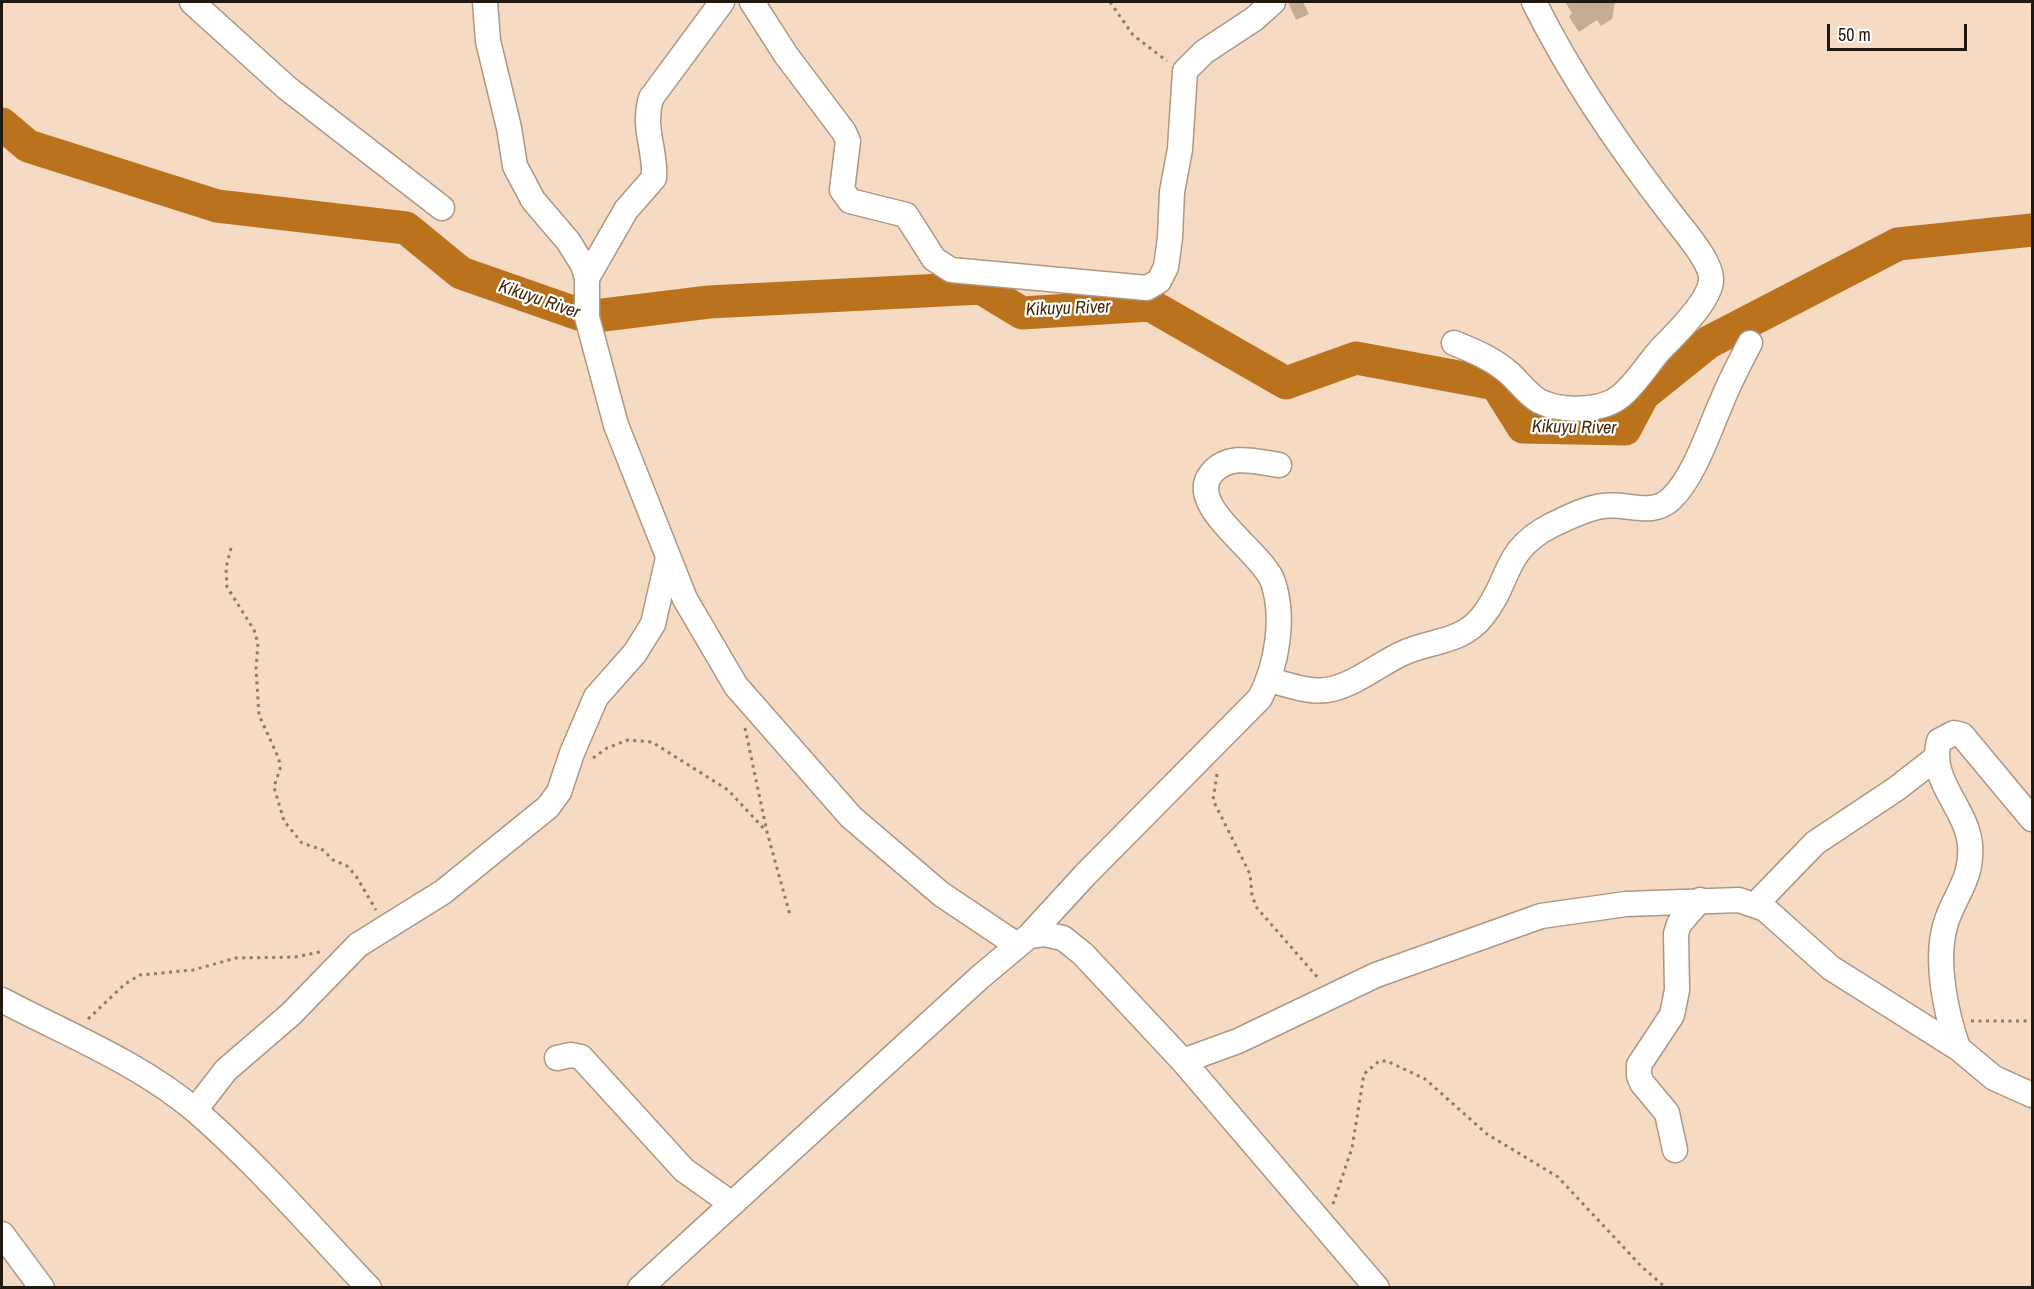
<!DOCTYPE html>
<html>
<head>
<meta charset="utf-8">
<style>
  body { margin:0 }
  #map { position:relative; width:2034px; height:1289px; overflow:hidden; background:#f5dbc4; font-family:"Archivo Narrow",sans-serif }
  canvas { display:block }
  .frame { position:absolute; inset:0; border:3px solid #21180f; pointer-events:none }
  .scale { position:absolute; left:1827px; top:24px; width:140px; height:27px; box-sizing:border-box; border:3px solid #21180f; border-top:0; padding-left:8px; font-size:18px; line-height:21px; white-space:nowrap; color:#21180f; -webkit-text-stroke:4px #fff; paint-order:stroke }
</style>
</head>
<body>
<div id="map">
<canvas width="2034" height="1289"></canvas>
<div class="frame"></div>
<div class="scale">50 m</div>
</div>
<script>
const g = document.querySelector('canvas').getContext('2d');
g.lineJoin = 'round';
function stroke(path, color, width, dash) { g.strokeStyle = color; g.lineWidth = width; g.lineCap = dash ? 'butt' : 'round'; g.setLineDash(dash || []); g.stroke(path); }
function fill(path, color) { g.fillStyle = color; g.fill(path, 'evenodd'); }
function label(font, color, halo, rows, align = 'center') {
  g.font = font + ' "Archivo Narrow",sans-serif'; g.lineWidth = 4.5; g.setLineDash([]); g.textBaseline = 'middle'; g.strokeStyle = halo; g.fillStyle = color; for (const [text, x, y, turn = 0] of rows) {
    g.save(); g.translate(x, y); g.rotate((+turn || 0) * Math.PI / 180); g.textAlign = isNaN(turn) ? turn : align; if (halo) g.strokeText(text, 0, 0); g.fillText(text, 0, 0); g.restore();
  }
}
stroke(new Path2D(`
  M2 124 28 146 217 206 406 228 461 273 587 317 709 302 981 288 1022 313 1150 305 1286 383 1356 358 1496 384 1523 427 1625 429 1643 395 1709 342 1898 244 2032 230`), '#ba721d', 33);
fill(new Path2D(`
  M1288 2H1303L1309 14 1296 20Z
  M1565 2H1615L1612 19 1601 26 1597 20 1579 32 1569 17 1572 13Z`), '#c4ac95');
const minor = new Path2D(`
  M192 2 287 88 442 208
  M485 2 488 41 509 128 515 166 533 200 568 241 583 265 587 278V317L616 425 685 599 736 686 851 817 941 894 1017 945
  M752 2 786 55 844 132 848 141 842 190 850 201 906 215 934 259 951 270 1147 288 1159 281 1166 267 1170 238 1172 192 1180 149 1185 71 1204 52 1254 19 1273 2
  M587 278 626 210 654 178C656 149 642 129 651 98L722 2
  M1454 343C1474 351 1493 359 1509 373 1519 382 1528 395 1539 401 1561 412 1603 412 1622 395 1637 382 1647 365 1660 350 1675 335 1709 302 1711 281 1713 264 1685 232 1675 219 1622 151 1572 79 1534 2
  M1270 680C1289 685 1312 694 1332 689 1357 683 1378 665 1401 654 1429 640 1460 644 1482 617 1512 580 1501 551 1552 525 1567 518 1586 508 1603 506 1627 502 1652 518 1672 498 1695 475 1709 430 1722 401 1730 381 1740 362 1750 343
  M1756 904 1815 843 1896 789 1936 758
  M1029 936 1085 875 1260 698C1277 665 1285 618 1273 582 1264 553 1185 506 1211 474 1228 453 1254 461 1279 465
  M2 1000C66 1034 140 1063 196 1111 258 1165 312 1228 369 1288
  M1958 1048C1946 1013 1935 963 1945 926 1953 896 1973 881 1970 844 1966 807 1928 780 1939 741L1954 733 1962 735 2032 819
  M557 1058 571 1055 581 1057 684 1170 732 1204
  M1183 1061 1238 1041 1376 975 1541 916 1626 904 1739 900 1765 909 1831 968 1958 1048 1994 1078 2032 1095
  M195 1110 226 1070 291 1014 358 945 443 892 548 807 559 792 572 753 596 697 635 653 653 624 668 558
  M1675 1150 1667 1113 1642 1083 1639 1076V1065L1672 1015 1677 990 1676 934 1679 924 1700 900
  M2 1234 42 1288
  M640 1288 979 978 1029 936 1044 934 1063 938 1083 954 1183 1061 1377 1288`);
stroke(minor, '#af9781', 27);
stroke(new Path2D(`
  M1110 2 1133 35 1167 61
  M231 548 226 568 227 587 254 630 258 643 256 669 259 715 279 759 280 769 274 787 284 821 302 843 323 850 333 860 347 866 356 876 376 910
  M745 728 767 832 790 915
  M593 758 607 748 628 740 652 742 728 790 767 832
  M1217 774 1213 800 1250 874 1252 896 1257 908 1319 979
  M88 1019 125 984 140 975 193 970 236 958 295 957 320 952
  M1971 1021H2032
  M1333 1204 1352 1148 1364 1074 1379 1061H1387L1425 1079 1487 1134 1558 1177 1641 1266 1666 1288`), '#8d7b6b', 3, [3, 4.5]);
stroke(minor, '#fff', 24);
label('italic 18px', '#462806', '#fff', [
  ["Kikuyu River",539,300,19],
  ["Kikuyu River",1068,309,-2],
  ["Kikuyu River",1574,428,1]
]);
</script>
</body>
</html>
